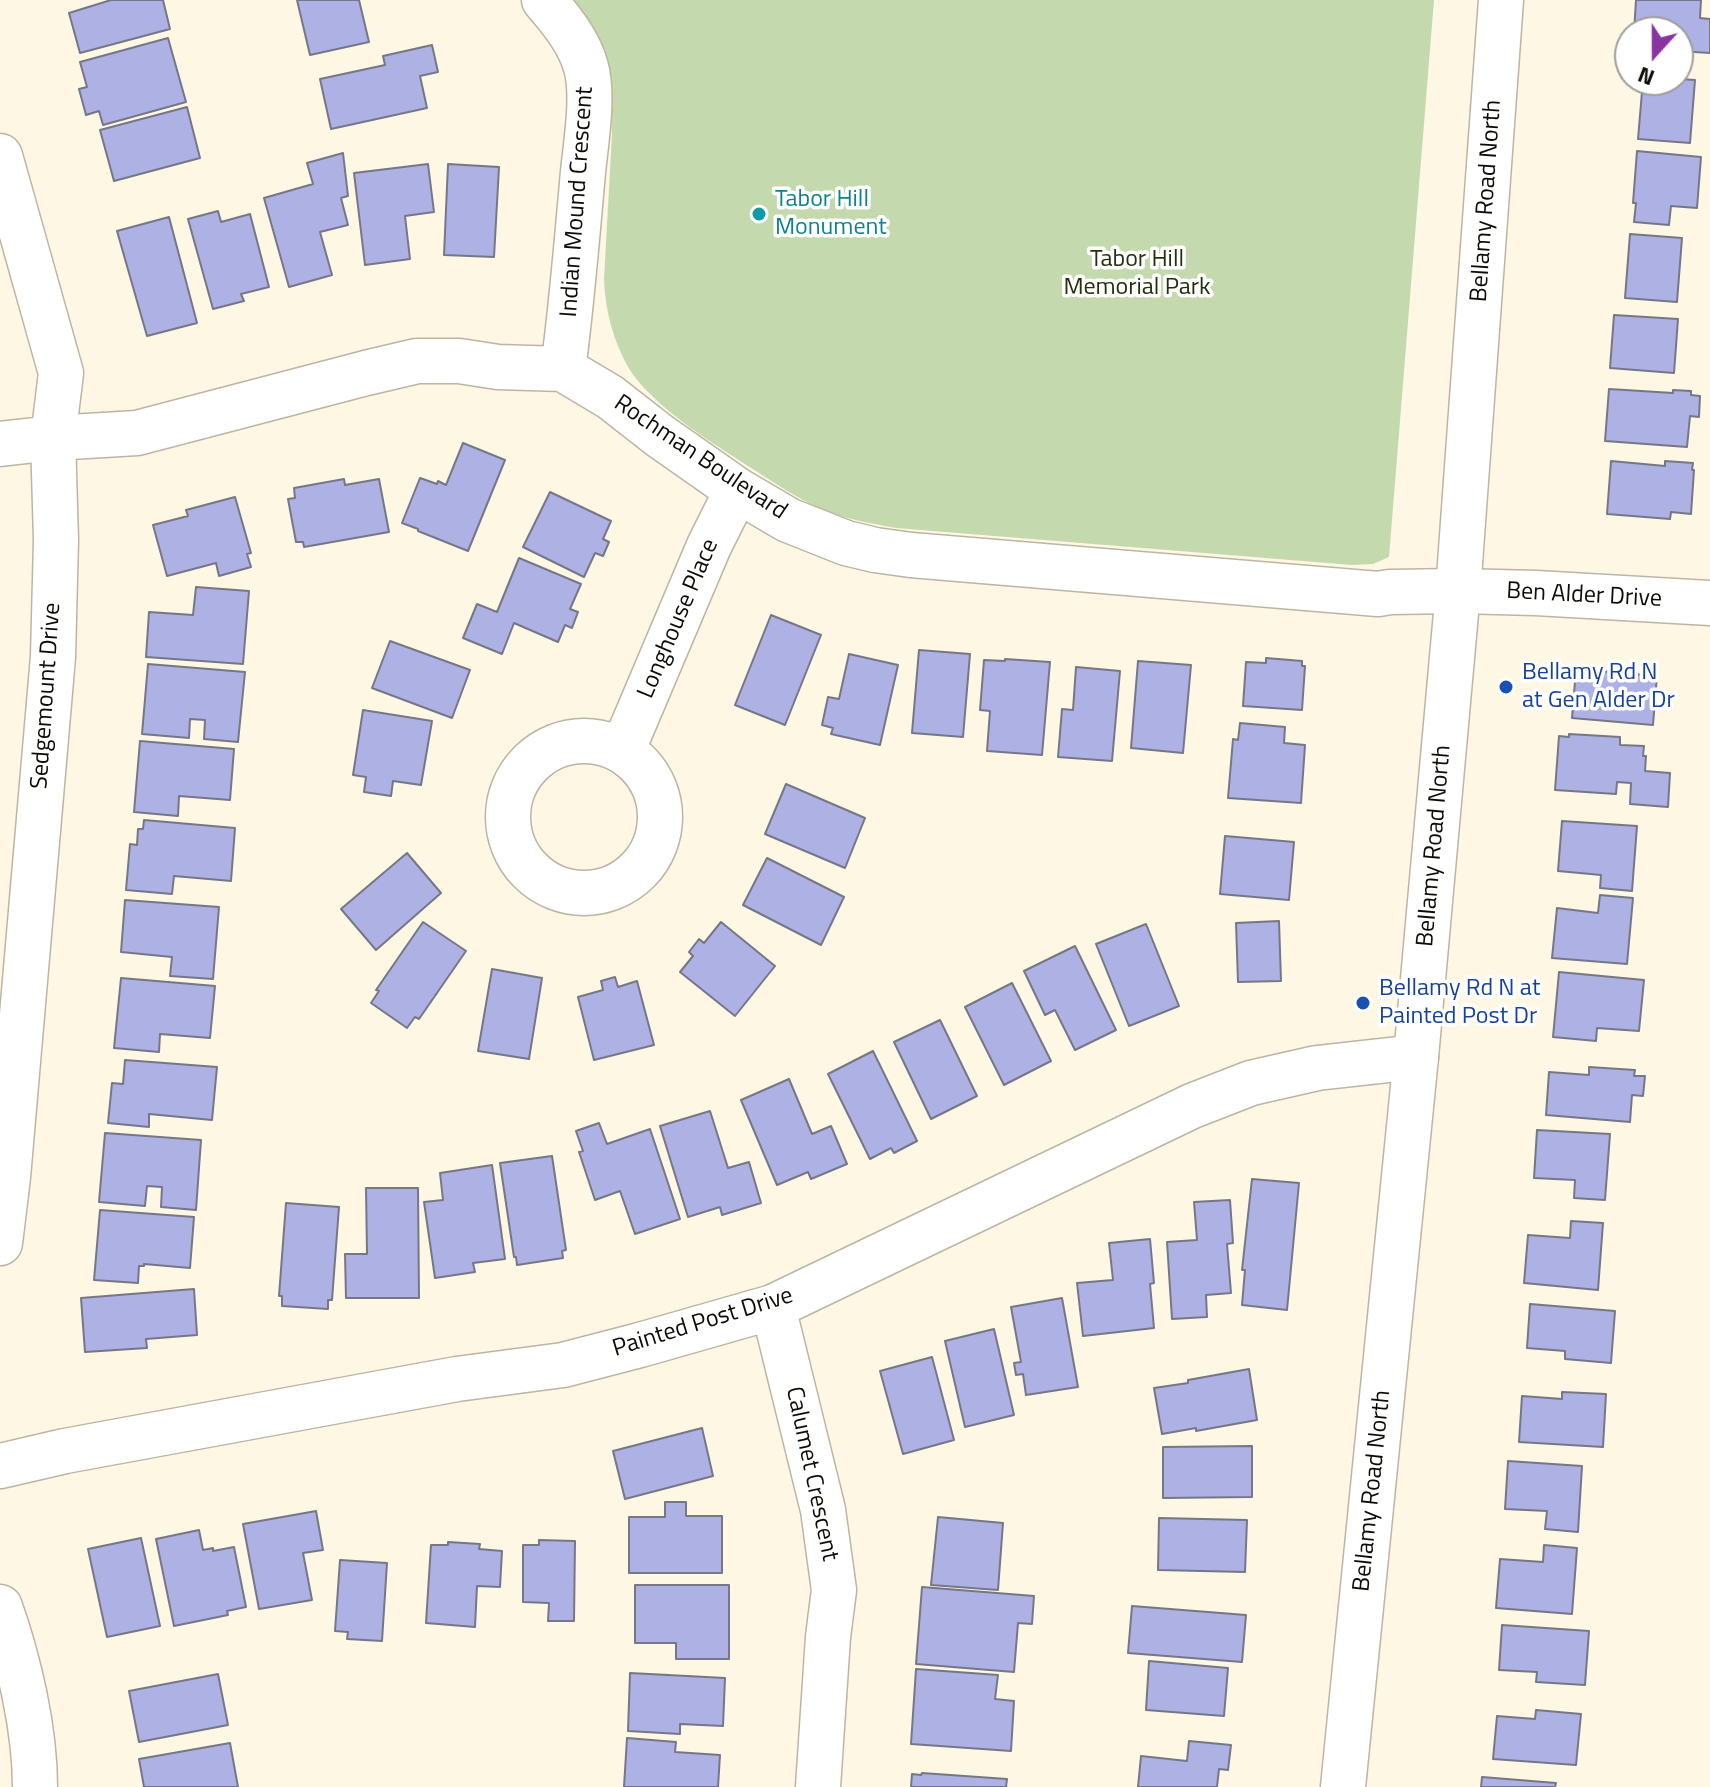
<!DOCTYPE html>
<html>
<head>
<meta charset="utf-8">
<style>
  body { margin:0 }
  #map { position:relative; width:1710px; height:1787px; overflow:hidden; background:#fef7e4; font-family:"Titillium Web",sans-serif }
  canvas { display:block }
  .north { position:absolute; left:1614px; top:16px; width:80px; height:80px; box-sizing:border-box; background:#fff; border:2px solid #9f9e9b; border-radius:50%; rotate:201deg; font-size:22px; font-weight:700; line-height:32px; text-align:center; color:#0e0c06 }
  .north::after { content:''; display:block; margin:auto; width:28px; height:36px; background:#8934a2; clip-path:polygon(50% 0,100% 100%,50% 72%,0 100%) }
</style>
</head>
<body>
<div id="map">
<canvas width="1710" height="1787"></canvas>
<div class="north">N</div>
</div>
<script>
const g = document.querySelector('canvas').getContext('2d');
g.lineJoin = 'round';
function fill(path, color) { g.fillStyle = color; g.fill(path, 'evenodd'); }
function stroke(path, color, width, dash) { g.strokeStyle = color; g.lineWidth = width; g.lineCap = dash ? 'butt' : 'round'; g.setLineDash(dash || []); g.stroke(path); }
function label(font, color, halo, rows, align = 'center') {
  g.font = font + ' "Titillium Web",sans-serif'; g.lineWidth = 7; g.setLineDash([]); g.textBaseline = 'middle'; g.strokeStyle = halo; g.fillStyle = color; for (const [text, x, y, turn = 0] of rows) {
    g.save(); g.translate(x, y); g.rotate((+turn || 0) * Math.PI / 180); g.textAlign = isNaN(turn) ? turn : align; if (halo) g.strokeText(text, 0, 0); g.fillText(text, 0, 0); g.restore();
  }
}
fill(new Path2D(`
  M572 0H1434L1389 557 1373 564 1352 565 896 528C870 523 843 519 819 508 797 498 776 484 756 471 717 446 652 407 628 367 613 340 605 310 604 279L612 134 611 104Z`), '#c5d9af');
const building = new Path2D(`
  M111 0H163L170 29 80 53 69 13Z
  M297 0H359L369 42 310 55Z
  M1636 0H1701L1700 18 1710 19V53L1678 51V32H1634Z
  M168 38 186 102 103 125 99 111 86 115 79 89 87 87 80 62Z
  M432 45 438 72 420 76 427 108 331 129 320 79 385 65 383 56Z
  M1678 79 1695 80 1690 143 1638 139 1643 80H1678Z
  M187 107 200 158 114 181 100 130Z
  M1637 151 1701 157 1697 208 1671 206 1669 225 1634 222 1636 203H1633Z
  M343 153 348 196 341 198 348 225 320 232 332 275 289 287 264 198 313 184 307 163Z
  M428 164 434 212 405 216 410 259 365 265 354 173Z
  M448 164 499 167 494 257 444 255Z
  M218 211 221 222 250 214 269 287 241 294 244 301 213 309 188 219Z
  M169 217 197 323 147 336 117 231Z
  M1630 234 1682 238 1677 302 1625 298Z
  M1614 315 1678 319 1674 373 1610 368Z
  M1609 389 1673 393V390L1691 391V395L1700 396 1699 417 1690 416 1687 447 1605 441Z
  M463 443 505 460 468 551 418 531V529L402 523 420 478 437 484 438 481 446 485Z
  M1611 461 1665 466V461L1693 463 1692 470H1694L1691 514 1671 512 1670 519 1607 514Z
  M344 479 345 485 379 479 389 532 304 547 303 542H296L288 499 295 498 294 488Z
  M550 492 611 521 603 539 609 542 603 556 595 553 584 577 523 547Z
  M235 497 251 553 247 554 251 567 219 576 216 563 167 576 153 525 188 516 186 510Z
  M519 558 581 584 570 609 578 612 572 628 565 625 558 642 514 623 502 654 463 638 477 604 497 612Z
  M196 587 249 591 243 664 146 657 149 612 193 615Z
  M771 615 821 635 785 725 735 705Z
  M390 641 470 670 452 718 372 688Z
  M919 650 970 654 963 737 912 733Z
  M849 654 898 665 880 745 831 734 833 728 822 725 828 697 839 699Z
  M1266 658 1302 661V666H1305L1302 710 1243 706 1246 662 1266 663Z
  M1005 659 1050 662 1042 755 987 751 990 711 980 710 984 660 1005 661Z
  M1138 661 1191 665 1183 753 1131 748Z
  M148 664 245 672 238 742 204 739 205 720 190 719 189 738 142 734Z
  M1076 667 1120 671 1112 761 1058 757 1062 709 1073 710Z
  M1576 669 1657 676 1653 725 1572 718Z
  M363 710 432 721 421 785 393 781 391 796 364 792 366 777 353 775Z
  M1240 723 1285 727 1284 743 1305 745 1301 803 1228 798 1233 739 1238 740Z
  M1569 734 1620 737V745L1644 746 1643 756H1646L1645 771 1670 773 1668 807 1630 804 1631 783 1617 782 1616 794 1555 790 1559 736 1569 737Z
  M140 741 234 749 230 800 179 796 178 816 134 812Z
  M786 784 865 818 845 868 765 834Z
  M144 820 235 828 231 881 174 876 172 894 126 890 130 844 137 845 138 829H143Z
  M1562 821 1637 826 1632 891 1600 888 1601 875 1558 871Z
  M1225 836 1294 842 1289 900 1220 894Z
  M407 853 441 893 376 950 341 909Z
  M767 858 844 897 821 945 743 905Z
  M1600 895 1633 898 1627 964 1552 958 1557 908 1598 913Z
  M125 900 219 907 213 979 170 976 172 957 121 952Z
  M1279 921 1281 981 1238 982 1236 923Z
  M423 922 466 951 419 1019 415 1017 407 1028 371 1003 379 991 376 990Z
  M721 922 775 966 735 1016 680 972 693 956 689 952 699 939 704 943Z
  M1146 924 1179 1006 1129 1026 1096 944Z
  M1075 946 1116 1030 1075 1050 1055 1010 1045 1015 1024 971Z
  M492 969 542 978 529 1059 478 1051Z
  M1559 972 1644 980 1639 1031 1597 1028 1596 1041 1553 1037Z
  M615 977 618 987 637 981 654 1045 594 1060 578 997 603 990 601 981Z
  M121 978 215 986 210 1038 160 1034 159 1052 114 1048Z
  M1012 983 1051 1061 1004 1085 965 1007Z
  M940 1020 977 1096 931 1119 894 1042Z
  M873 1051 917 1141 894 1153 891 1148 870 1159 828 1074Z
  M125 1060 217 1067 212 1120 149 1114V1127L108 1123 112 1083 123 1084Z
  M1589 1067 1635 1070 1634 1076H1645L1643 1096 1632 1095 1630 1122 1546 1115 1549 1072 1589 1075Z
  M789 1079 812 1134 831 1126 847 1164 811 1179 808 1172 777 1185 741 1100Z
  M710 1111 728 1168 749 1162 761 1203 722 1215 720 1207 688 1217 660 1126Z
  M599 1123 607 1144 650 1129 680 1219 635 1234 620 1191 595 1200 579 1152 583 1151 576 1131Z
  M1537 1130 1610 1134 1605 1200 1574 1198 1575 1180 1534 1178Z
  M105 1133 201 1140 196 1210 161 1207 162 1187 147 1186 145 1206 99 1202Z
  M552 1156 566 1250 562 1251 563 1258 517 1265 516 1257H514L500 1163Z
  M492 1165 505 1259 473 1263 475 1272 435 1278 424 1202 443 1200 440 1173Z
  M1252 1179 1299 1183 1287 1310 1242 1305 1245 1270H1242Z
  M366 1188H418L419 1298H346L345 1254H367Z
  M1230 1200 1233 1243 1227 1244 1231 1293 1206 1295 1207 1317 1172 1319 1167 1242 1197 1240 1194 1202Z
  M286 1203 339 1207 332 1300H328V1309L282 1306V1296H279Z
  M100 1210 194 1217 190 1268 144 1264V1266H139L138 1283 94 1280Z
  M1571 1221 1603 1223 1598 1290 1524 1283 1528 1235 1570 1238Z
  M1150 1239 1154 1283 1150 1284 1154 1328 1083 1336 1077 1283 1113 1280 1109 1243Z
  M194 1289 197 1335 146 1339 147 1348 85 1352 81 1298Z
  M1062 1298 1078 1387 1026 1395 1023 1374 1016 1375 1014 1363 1021 1362 1011 1307Z
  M1530 1304 1615 1311 1611 1363 1565 1359V1351L1527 1348Z
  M994 1329 1014 1415 965 1427 945 1341Z
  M932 1357 954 1440 903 1454 880 1371Z
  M1249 1369 1257 1420 1196 1431V1428L1162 1434 1154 1388 1188 1383V1380Z
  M1562 1392 1606 1394 1603 1447 1519 1442 1522 1396 1562 1399Z
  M702 1428 713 1476 625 1499 613 1451Z
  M1252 1446V1497L1163 1498V1447Z
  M1508 1461 1582 1466 1578 1532 1545 1529 1547 1511 1505 1509Z
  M665 1502H686V1516H722V1573H629V1517H665Z
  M316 1511 323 1550 303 1553 312 1600 259 1609 243 1524Z
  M938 1517 1003 1523 998 1590 931 1585Z
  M1159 1518 1247 1520 1245 1572 1158 1570Z
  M199 1530 203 1550 213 1548V1551L234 1547 246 1607 227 1611 228 1615 174 1626 156 1539Z
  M141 1538 160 1626 107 1637 88 1549Z
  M539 1540 575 1541 574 1621H548L549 1603 523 1602V1545H539Z
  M448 1542 480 1544 479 1549 502 1551 500 1587 477 1586 475 1627 426 1623 431 1545H448Z
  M1544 1545 1577 1548 1572 1614 1496 1608 1500 1559 1543 1562Z
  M340 1560 387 1563 382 1641 347 1639 348 1632 335 1631Z
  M635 1585H729V1659H676V1643H635Z
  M922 1587 1034 1596 1032 1624 1018 1623 1014 1672 916 1664Z
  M1132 1606 1246 1615 1242 1662 1128 1653Z
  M1502 1625 1589 1631 1585 1685 1536 1682 1537 1672 1499 1670Z
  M1149 1661 1228 1668 1224 1716 1146 1710Z
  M916 1669 998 1675 995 1699 1014 1701 1011 1751 911 1744Z
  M630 1673 725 1678 723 1726 680 1724V1734L628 1731Z
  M218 1674 228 1725 139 1742 129 1691Z
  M1536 1710 1581 1714 1576 1765 1493 1759 1497 1716 1535 1719Z
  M627 1738 676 1742 675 1752 720 1755 718 1787H624Z
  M1189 1741 1231 1745 1228 1770 1219 1769 1217 1787H1138L1141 1756 1187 1761Z
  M230 1743 238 1787H144L139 1759Z
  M922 1773 1007 1779 1006 1787H911L912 1774 921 1775Z
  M1482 1777 1556 1783 1555 1787H1481Z`);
fill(building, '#aeb1e4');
stroke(building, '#757787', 2);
const minor = new Path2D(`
  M544 0C561 20 579 41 586 67 594 96 586 142 583 172 577 238 572 303 563 369
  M0 156 61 373 53 438 56 540 53 657 8 1177 0 1243
  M0 444 53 438 137 433 366 373 417 361H459L498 367 563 369 610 397 660 436 737 490 788 520 846 543 875 550 911 555 1378 594 1390 592 1458 591 1536 593 1710 603
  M508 817a76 76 0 1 1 152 0a76 76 0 1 1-152 0Z
  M623 749 709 546 737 490
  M773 1307 823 1510 834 1590 828 1637 818 1787
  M0 1466 65 1451 457 1379 563 1365 640 1345 773 1307 1192 1106 1251 1083 1317 1068 1416 1057
  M0 1607C19 1661 35 1729 35 1787`);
const tertiary = new Path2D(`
  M1343 1787 1416 1057 1458 591 1501 0`);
stroke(minor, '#bcb5a4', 47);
stroke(tertiary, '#bcb5a4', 47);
stroke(minor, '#fff', 44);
stroke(tertiary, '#fff', 44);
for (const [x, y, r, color] of [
  [759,214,8,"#0f9aa8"],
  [1506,687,8,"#1a4fb4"],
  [1363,1003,8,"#1a4fb4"]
]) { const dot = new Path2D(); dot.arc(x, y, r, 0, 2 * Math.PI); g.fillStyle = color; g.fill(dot); stroke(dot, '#fff', 3); }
label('24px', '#0d838f', '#fff', [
  ["Tabor Hill",775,200],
  ["Monument",775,228]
], 'left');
label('24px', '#0e0c06', '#fff', [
  ["Bellamy Road North",1487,201,-86],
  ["Indian Mound Crescent",578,202,-86],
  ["Rochman Boulevard",700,458,34],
  ["Ben Alder Drive",1584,596,3],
  ["Longhouse Place",679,619,-67],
  ["Sedgemount Drive",47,696,-86],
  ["Bellamy Road North",1435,846,-85],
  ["Painted Post Drive",703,1323,-17],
  ["Calumet Crescent",811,1474,78],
  ["Bellamy Road North",1373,1491,-84]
]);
label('24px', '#22300b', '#fff', [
  ["Tabor Hill",1137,260],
  ["Memorial Park",1137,288]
]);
label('24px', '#164399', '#fff', [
  ["Bellamy Rd N",1522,673],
  ["at Gen Alder Dr",1522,701],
  ["Bellamy Rd N at",1379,989],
  ["Painted Post Dr",1379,1017]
], 'left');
</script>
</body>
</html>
